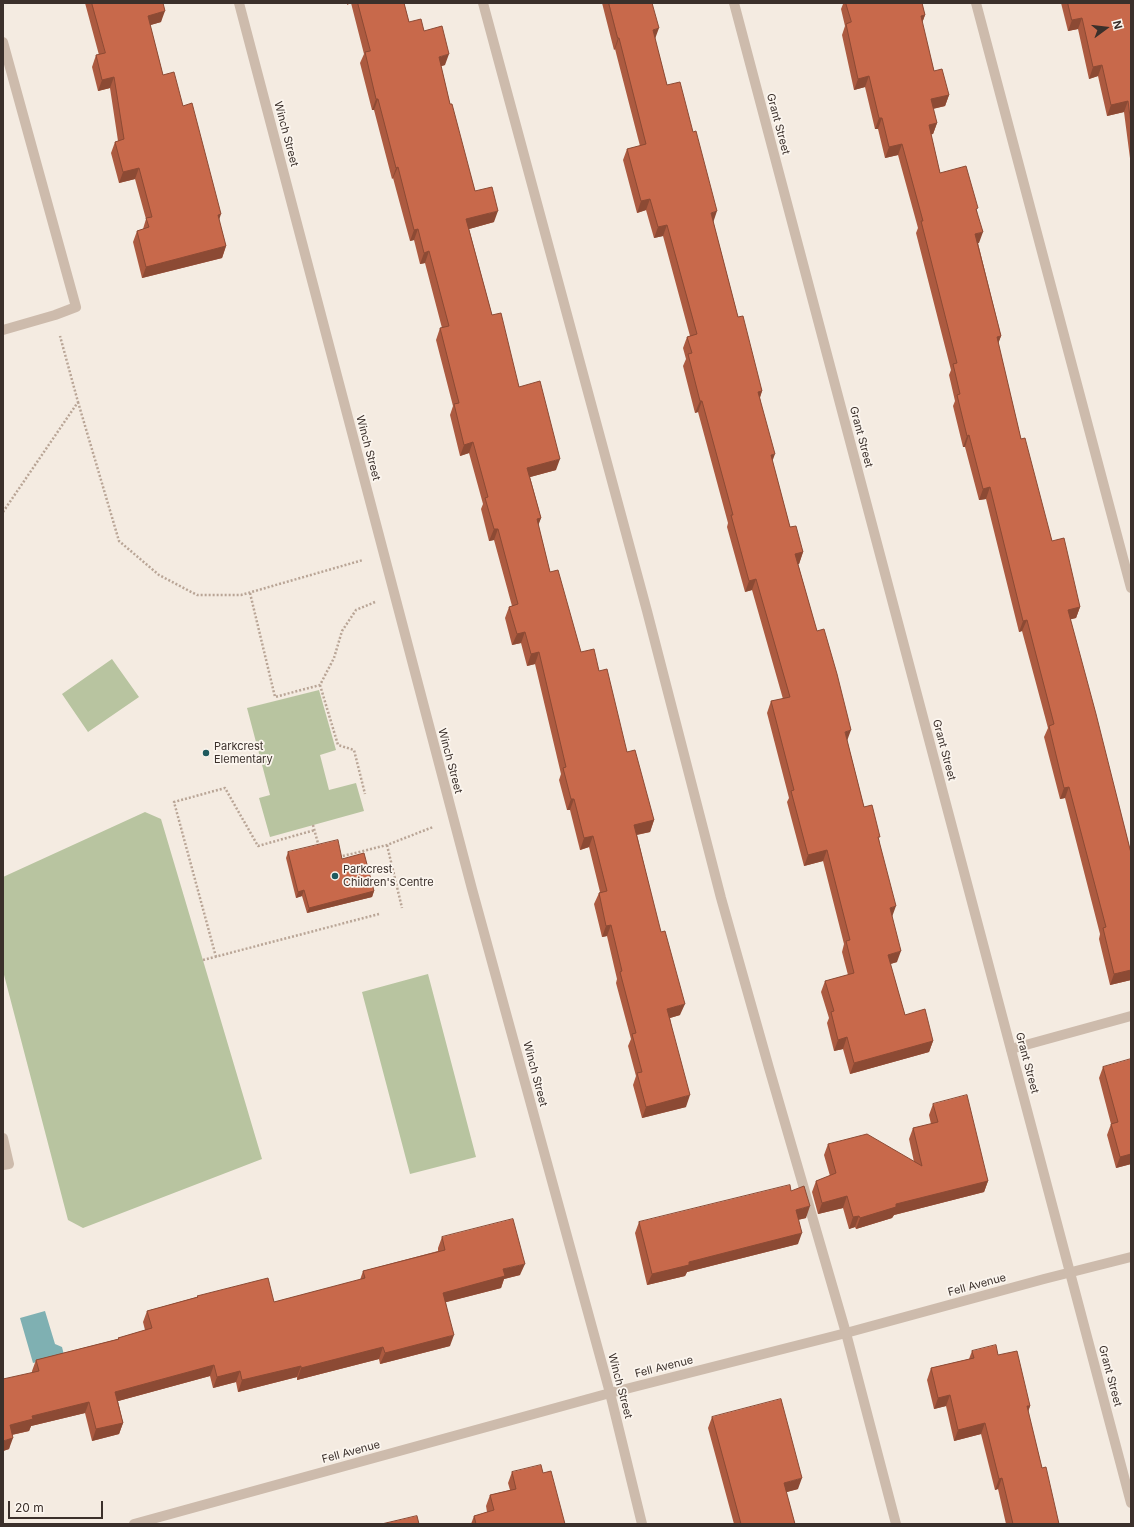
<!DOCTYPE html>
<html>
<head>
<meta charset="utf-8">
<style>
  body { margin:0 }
  #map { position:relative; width:1134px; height:1527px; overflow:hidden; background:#f4ebe1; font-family:Inter,sans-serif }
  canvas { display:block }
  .frame { position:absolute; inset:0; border:4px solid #3b302b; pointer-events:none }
  .north { position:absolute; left:1086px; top:8px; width:40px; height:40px; -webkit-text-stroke:3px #fbf5ee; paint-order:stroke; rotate:75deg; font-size:11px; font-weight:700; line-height:16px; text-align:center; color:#3b302b }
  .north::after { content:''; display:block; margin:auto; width:14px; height:18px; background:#3b302b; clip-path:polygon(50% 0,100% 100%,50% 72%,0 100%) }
  .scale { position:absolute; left:8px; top:1501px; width:95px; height:18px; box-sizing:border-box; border:2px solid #3b302b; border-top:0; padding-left:5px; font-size:12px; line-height:14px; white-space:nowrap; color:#3b302b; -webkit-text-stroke:3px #fbf5ee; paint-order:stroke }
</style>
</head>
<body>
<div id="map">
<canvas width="1134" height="1527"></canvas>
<div class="frame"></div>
<div class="north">N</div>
<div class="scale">20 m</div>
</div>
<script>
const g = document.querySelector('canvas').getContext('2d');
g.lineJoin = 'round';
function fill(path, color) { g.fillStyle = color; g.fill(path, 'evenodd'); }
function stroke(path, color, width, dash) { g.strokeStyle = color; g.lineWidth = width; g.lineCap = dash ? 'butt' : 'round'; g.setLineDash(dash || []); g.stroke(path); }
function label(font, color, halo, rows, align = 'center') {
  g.font = font + ' Inter,sans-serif'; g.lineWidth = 3.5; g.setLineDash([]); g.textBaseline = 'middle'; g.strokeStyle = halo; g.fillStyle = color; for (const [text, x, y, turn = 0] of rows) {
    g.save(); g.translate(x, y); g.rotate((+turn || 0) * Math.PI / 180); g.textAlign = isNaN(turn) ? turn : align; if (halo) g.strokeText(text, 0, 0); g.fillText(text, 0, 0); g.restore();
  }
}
fill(new Path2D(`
  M112 659 139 697 88 732 62 694Z
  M319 690 336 750 320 755 329 790 356 783 364 811 270 837 259 798 270 795 247 708Z
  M145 812 161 819 262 1159 83 1228 68 1220 3 971V877Z
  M428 974 476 1157 410 1174 362 992Z`), '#b8c4a0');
fill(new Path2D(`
  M45 1311 55 1344 62 1347 64 1355 33 1363 20 1318Z`), '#7fb0b2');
stroke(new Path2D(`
  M78 402 119 541 159 575 197 595H241L363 560
  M3 512 78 402 60 336
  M250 593 275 697 320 685 334 658 342 631 356 610 375 602
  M320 685 338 745 354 750 365 794
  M313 825 319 847
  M387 845 402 908
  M339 857 387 845 433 827
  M216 957 174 802 225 788 258 846 315 830
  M203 960 379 914`), '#b9a596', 2.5, [2, 2]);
stroke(new Path2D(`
  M483 3 647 611 721 898 769 1068 846 1333 896 1524
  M976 3 1131 588
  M3 42 76 307 55 315 3 330
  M1011 1049 1131 1016`), '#cdbbac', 10);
stroke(new Path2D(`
  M239 3 472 889 610 1393 642 1524
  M734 3 1131 1503
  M3 1138 9 1164 3 1165
  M134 1524 610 1393 846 1333 1044 1279 1131 1257`), '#cdbbac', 10);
fill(new Path2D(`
  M85 3H163L161 22 150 25 163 75 183 106 219 220 226 246 222 258 142 278 133 242 137 231 143 229 146 219 135 179 119 183 111 153 115 142 118 141 110 88 98 91 92 67 96 55H99Z
  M347 3H404L409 22 424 31 445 65 441 66 450 104 475 191 494 222 469 229 492 315 519 387 556 470 530 477 541 518 538 524 550 572 581 652 599 671 627 752 654 820 650 832 637 835 680 1015 670 1018 686 1107 642 1118 633 1085 636 1076 628 1046 631 1039 616 983 617 979 607 936 602 937 594 904 599 893 600 892 589 847 580 850 570 810H567L559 780 561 774 535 664 527 666 521 643 512 645 505 618 509 607 512 606 494 540 489 541 481 509 483 504 469 453 460 456 450 415 453 406 436 340 440 328H442L425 263 420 264 414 240 410 241 393 178 392 179 374 110H372L360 63 364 54 351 3 347 5Z
  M602 3H652L655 39 667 85 713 221 738 317 762 391 760 398 772 460 790 527 803 552 799 564H798L847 740 864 807 879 839 892 916 897 962 890 964 905 1015 933 1041 929 1052 850 1074 843 1049 834 1051 827 1023 829 1018 821 992 825 981 848 975 842 952 844 944 823 861 804 866 787 802 789 798 767 713 771 701 783 699 752 590 745 592 727 527 728 523 698 412 695 413 683 366 686 359 683 348 687 337 690 336 663 236 654 238 646 210 637 213 623 160 627 149 640 146 615 49 614 50Z
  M842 3H922L925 15 922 23 934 71 949 95 945 106 933 109 937 123 933 134H931L940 173 977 210 979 243H978L1001 336 998 343 1021 439 1052 541 1080 607 1076 618 1070 619 1131 853V980L1110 985 1099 939 1100 934 1065 798 1060 799 1044 737 1048 728 1022 631 1019 632 986 499 979 500 965 447H963L953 406 955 401 949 375 951 370 916 233 918 228 898 155 885 158 878 129H875L865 87 854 90 842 35 845 26 841 9 843 4Z
  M1061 3H1131V166L1124 112 1107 116 1098 76 1089 79 1078 29 1068 31Z
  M288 852 342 859 374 891 372 897 307 913 302 896 296 898 286 858Z
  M1131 1060V1164L1116 1168 1107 1135 1111 1124 1099 1078 1103 1067Z
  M933 1104 988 1181 984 1192 894 1215 892 1218 856 1229 855 1227 849 1229 843 1208 818 1214 812 1192 816 1181 830 1176 824 1155 828 1144 914 1162 909 1139 913 1128 931 1124 929 1115Z
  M791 1191 806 1218 798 1220V1244L687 1272 685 1276 647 1285 635 1233 639 1222Z
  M442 1237 520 1275 504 1279 501 1288 446 1302 450 1346 380 1364 379 1359 297 1380V1377L238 1392 236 1382 213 1388 210 1376 118 1401 123 1423 119 1434 92 1441 85 1413 31 1426 29 1431 12 1435 9 1449 3 1451 32 1372V1371L36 1360 118 1339V1338L145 1330 143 1322 147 1311 197 1297V1296L274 1302 360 1280 363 1271 438 1251V1248Z
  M972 1351 998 1355 1030 1406 1028 1412 1042 1468 1059 1524H1006L998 1489 995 1490 981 1434 954 1441 946 1406 934 1409 927 1380 931 1368 969 1359Z
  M712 1417 798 1489 786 1492 795 1524H734L708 1428Z
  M512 1472 543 1473 565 1524H471L474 1516 487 1512 486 1506 490 1495 510 1490 508 1483Z`), '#ac5a40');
fill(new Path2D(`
  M165 11 161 22 144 27 148 16Z
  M925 15 921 26V16Z
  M1082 18 1078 29 1068 31 1072 20Z
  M659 28 655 39 653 30Z
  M618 38H619L615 49 614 50Z
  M449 54 445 65 435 68 439 57Z
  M1102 65 1098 76 1089 79 1093 67Z
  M869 76 865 87 854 90 858 79Z
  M114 77 110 88 98 91 102 80Z
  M949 95 945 106 927 110 931 99Z
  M376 99H378L374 110H372Z
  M1128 101 1124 112 1107 116 1111 105Z
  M879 118H882L878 129H875Z
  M937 123 933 134 925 136 929 125Z
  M902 144 898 155 885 158 889 147Z
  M398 167 393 178 392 179 396 168Z
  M139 168 135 179 119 183 123 172Z
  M650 199 646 210 637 213 641 201Z
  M498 211 494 222 462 231 466 219Z
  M717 211 713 223 711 213Z
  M221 214 217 226 218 215Z
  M667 225 663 236 654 238 658 227Z
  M418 229 414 240 410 241 414 230Z
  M983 232 979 243 971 245 975 234Z
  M226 246 222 258 142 278 146 267Z
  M429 251 425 263 420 264 424 253Z
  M1001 336 997 347V337Z
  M762 391 758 402V392Z
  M700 401H702L698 412 695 413Z
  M969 435 965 447H963L967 436Z
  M473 442 469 453 460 456 464 445Z
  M775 454 771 465V455Z
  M560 459 556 470 523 479 527 468Z
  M990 487 986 499 979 500 983 489Z
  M541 518 537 529V519Z
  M494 529H498L494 540 489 541Z
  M803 552 799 564 791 566 795 554Z
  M756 579 752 590 745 592 749 581Z
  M1080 607 1076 618 1064 621 1068 610Z
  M1027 620 1022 631 1019 632 1023 621Z
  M525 632 521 643 512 645 517 634Z
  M539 652 535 664 527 666 531 654Z
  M851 730 847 741 845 732Z
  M1069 787 1065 798 1060 799 1064 788Z
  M571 799H574L570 810H567Z
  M654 820 650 832 630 836 634 825Z
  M593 836 589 847 580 850 584 838Z
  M827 850 823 861 804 866 808 855Z
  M304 890 302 896 296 898 298 892Z
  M374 891 372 897 307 913 309 908Z
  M896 906 892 917 890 908Z
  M611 925 607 936 602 937 606 926Z
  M901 951 897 962 884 966 888 955Z
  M1131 970V980L1110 985 1114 974Z
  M685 1004 680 1015 663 1020 667 1009Z
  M847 1037 843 1049 834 1051 838 1040Z
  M933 1041 929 1052 850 1074 854 1063Z
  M690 1095 686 1107 642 1118 646 1107Z
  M1131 1154V1164L1116 1168 1120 1157Z
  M988 1181 984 1192 894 1215 892 1218 856 1229 860 1218 896 1204Z
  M847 1196 843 1208 818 1214 822 1203Z
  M810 1206 806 1218 792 1221 796 1210Z
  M859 1216 855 1227 849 1229 853 1217Z
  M802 1233 798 1244 687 1272 685 1276 647 1285 652 1274 689 1262Z
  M525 1264 520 1275 504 1279 501 1288 439 1304 443 1293 503 1269Z
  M454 1335 450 1346 380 1364 385 1353Z
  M383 1347 379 1359 297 1380 301 1368Z
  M214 1365 210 1376 111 1403 115 1392Z
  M301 1366 297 1377 238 1392 242 1380Z
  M240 1371 236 1382 213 1388 217 1377Z
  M950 1395 946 1406 934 1409 938 1398Z
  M89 1402 85 1413 31 1426 29 1431 6 1436 10 1425 32 1416Z
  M1027 1406H1030L1026 1417Z
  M123 1423 119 1434 92 1441 96 1429Z
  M985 1423 981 1434 954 1441 958 1430Z
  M13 1438 9 1449 3 1451V1441Z
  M802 1478 798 1489 780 1494 784 1483Z
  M1002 1478 998 1489 995 1490 999 1479Z`), '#8c4a34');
const building = new Path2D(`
  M92 3H163L165 11 148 16 163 75 174 72 183 106 192 103 221 214 218 215 226 246 146 267 137 231 149 227 146 218 152 217 139 168 123 172 115 142 124 139 114 77 102 80 96 55 105 53Z
  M358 3H404L409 22 421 19 424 31 442 26 449 54 439 57 450 104H452L475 191 492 187 498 211 466 219 492 315 501 313 519 387 540 381 560 459 527 468 541 518 537 519 550 572 558 570 581 652 594 649 599 671 607 669 627 752 635 750 654 820 634 825 661 932 665 931 685 1004 667 1009 690 1095 646 1107 637 1073 642 1072 632 1034 636 1033 620 972 622 971 611 925 606 926 599 893 607 891 593 836 584 838 574 799H571L563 768 566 767 539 652 531 654 525 632 517 634 509 607 518 604 498 529H494L485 498 488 497 473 442 464 445 454 404 459 403 440 328 449 326 429 251 424 253 418 229 414 230 398 167 396 168 378 99H376L365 52 370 51Z
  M609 3H652L659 28 653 30 667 85 680 82 693 132 696 131 717 211 711 213 738 317 743 316 762 391 758 392 775 454 771 455 790 527 796 526 803 552 795 554 817 631 824 629 837 674 851 730 845 732 864 807 872 805 880 837H878L896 906 890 908 901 951 888 955 905 1015 925 1009 933 1041 854 1063 847 1037 838 1040 831 1012 834 1011 825 981 854 973 846 941 850 940 827 850 808 855 791 791 794 790 771 701 790 697 756 579 749 581 731 515H733L702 401H700L688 354 692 353 687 337 697 334 667 225 658 227 650 199 641 201 627 149 646 144 619 38H618Z
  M846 3H922L925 15 921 16 934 71 942 69 949 95 931 99 937 123 929 125 940 173 966 166 978 208 976 209 983 232 975 234 1001 336 997 337 1021 439 1025 438 1052 541 1064 538 1080 607 1068 610 1096 714 1131 853V970L1114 974 1103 928 1106 927 1069 787 1064 788 1049 726 1054 724 1027 620 1023 621 990 487 983 489 969 435 967 436 957 395 960 394 953 364 957 363 921 221H923L902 144 889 147 882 118H879L869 76 858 79 846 24 851 22Z
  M1068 3H1131V124L1128 101 1111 105 1102 65 1093 67 1082 18 1072 20Z
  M338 840 342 859 364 853 374 891 309 908 304 890 298 892 288 852Z
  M1131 1059V1154L1120 1157 1111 1124 1118 1122 1103 1067Z
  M967 1095 988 1181 896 1204V1207L860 1218 859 1216 853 1217 847 1196 822 1203 816 1181 836 1173 828 1144 867 1134 922 1166 913 1128 938 1122 933 1104Z
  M790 1185 791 1191 804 1186 810 1206 796 1210 802 1233 689 1262V1265L652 1274 639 1222Z
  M513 1219 525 1264 503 1269 505 1276 443 1293 454 1335 385 1353 383 1347 301 1368V1366L242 1380 240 1371 217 1377 214 1365 115 1392 123 1423 96 1429 89 1402 32 1416 33 1419 10 1425 13 1438 3 1441V1379L39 1371 36 1360 119 1339 118 1338 152 1328 147 1311 198 1297 197 1296 268 1278 274 1302 365 1278 363 1271 445 1250 442 1237Z
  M996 1345 998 1355 1017 1351 1030 1406H1027L1042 1468 1046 1467 1059 1524H1013L1002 1478 999 1479 985 1423 958 1430 950 1395 938 1398 931 1368 974 1358 972 1351Z
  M781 1399 802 1478 784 1483 795 1524H741L712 1417Z
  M541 1465 543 1473 551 1471 565 1524H476L474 1516 494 1510 490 1495 516 1489 512 1472Z
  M417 1516 419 1524H382Z`);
fill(building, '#c8694b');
stroke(building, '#8c4a34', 1);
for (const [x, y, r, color] of [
  [206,753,4,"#1f5a5e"],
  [335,876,4,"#1f5a5e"]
]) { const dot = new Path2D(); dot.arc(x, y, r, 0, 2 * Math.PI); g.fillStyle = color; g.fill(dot); stroke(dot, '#fbf5ee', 1.5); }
label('11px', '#3b302b', '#fbf5ee', [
  ["Grant Street",778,124,75],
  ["Winch Street",286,134,75],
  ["Grant Street",861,437,75],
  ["Winch Street",368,448,75],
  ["Grant Street",944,750,75],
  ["Winch Street",450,761,75],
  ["Grant Street",1027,1063,75],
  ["Winch Street",535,1074,75],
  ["Fell Avenue",977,1285,-15],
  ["Fell Avenue",664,1367,-14],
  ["Grant Street",1110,1376,75],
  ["Winch Street",620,1386,75],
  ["Fell Avenue",351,1452,-15]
]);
label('11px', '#3b302b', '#fbf5ee', [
  ["Parkcrest",214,747],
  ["Elementary",214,760],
  ["Parkcrest",343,870],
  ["Children's Centre",343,883]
], 'left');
</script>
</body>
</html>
